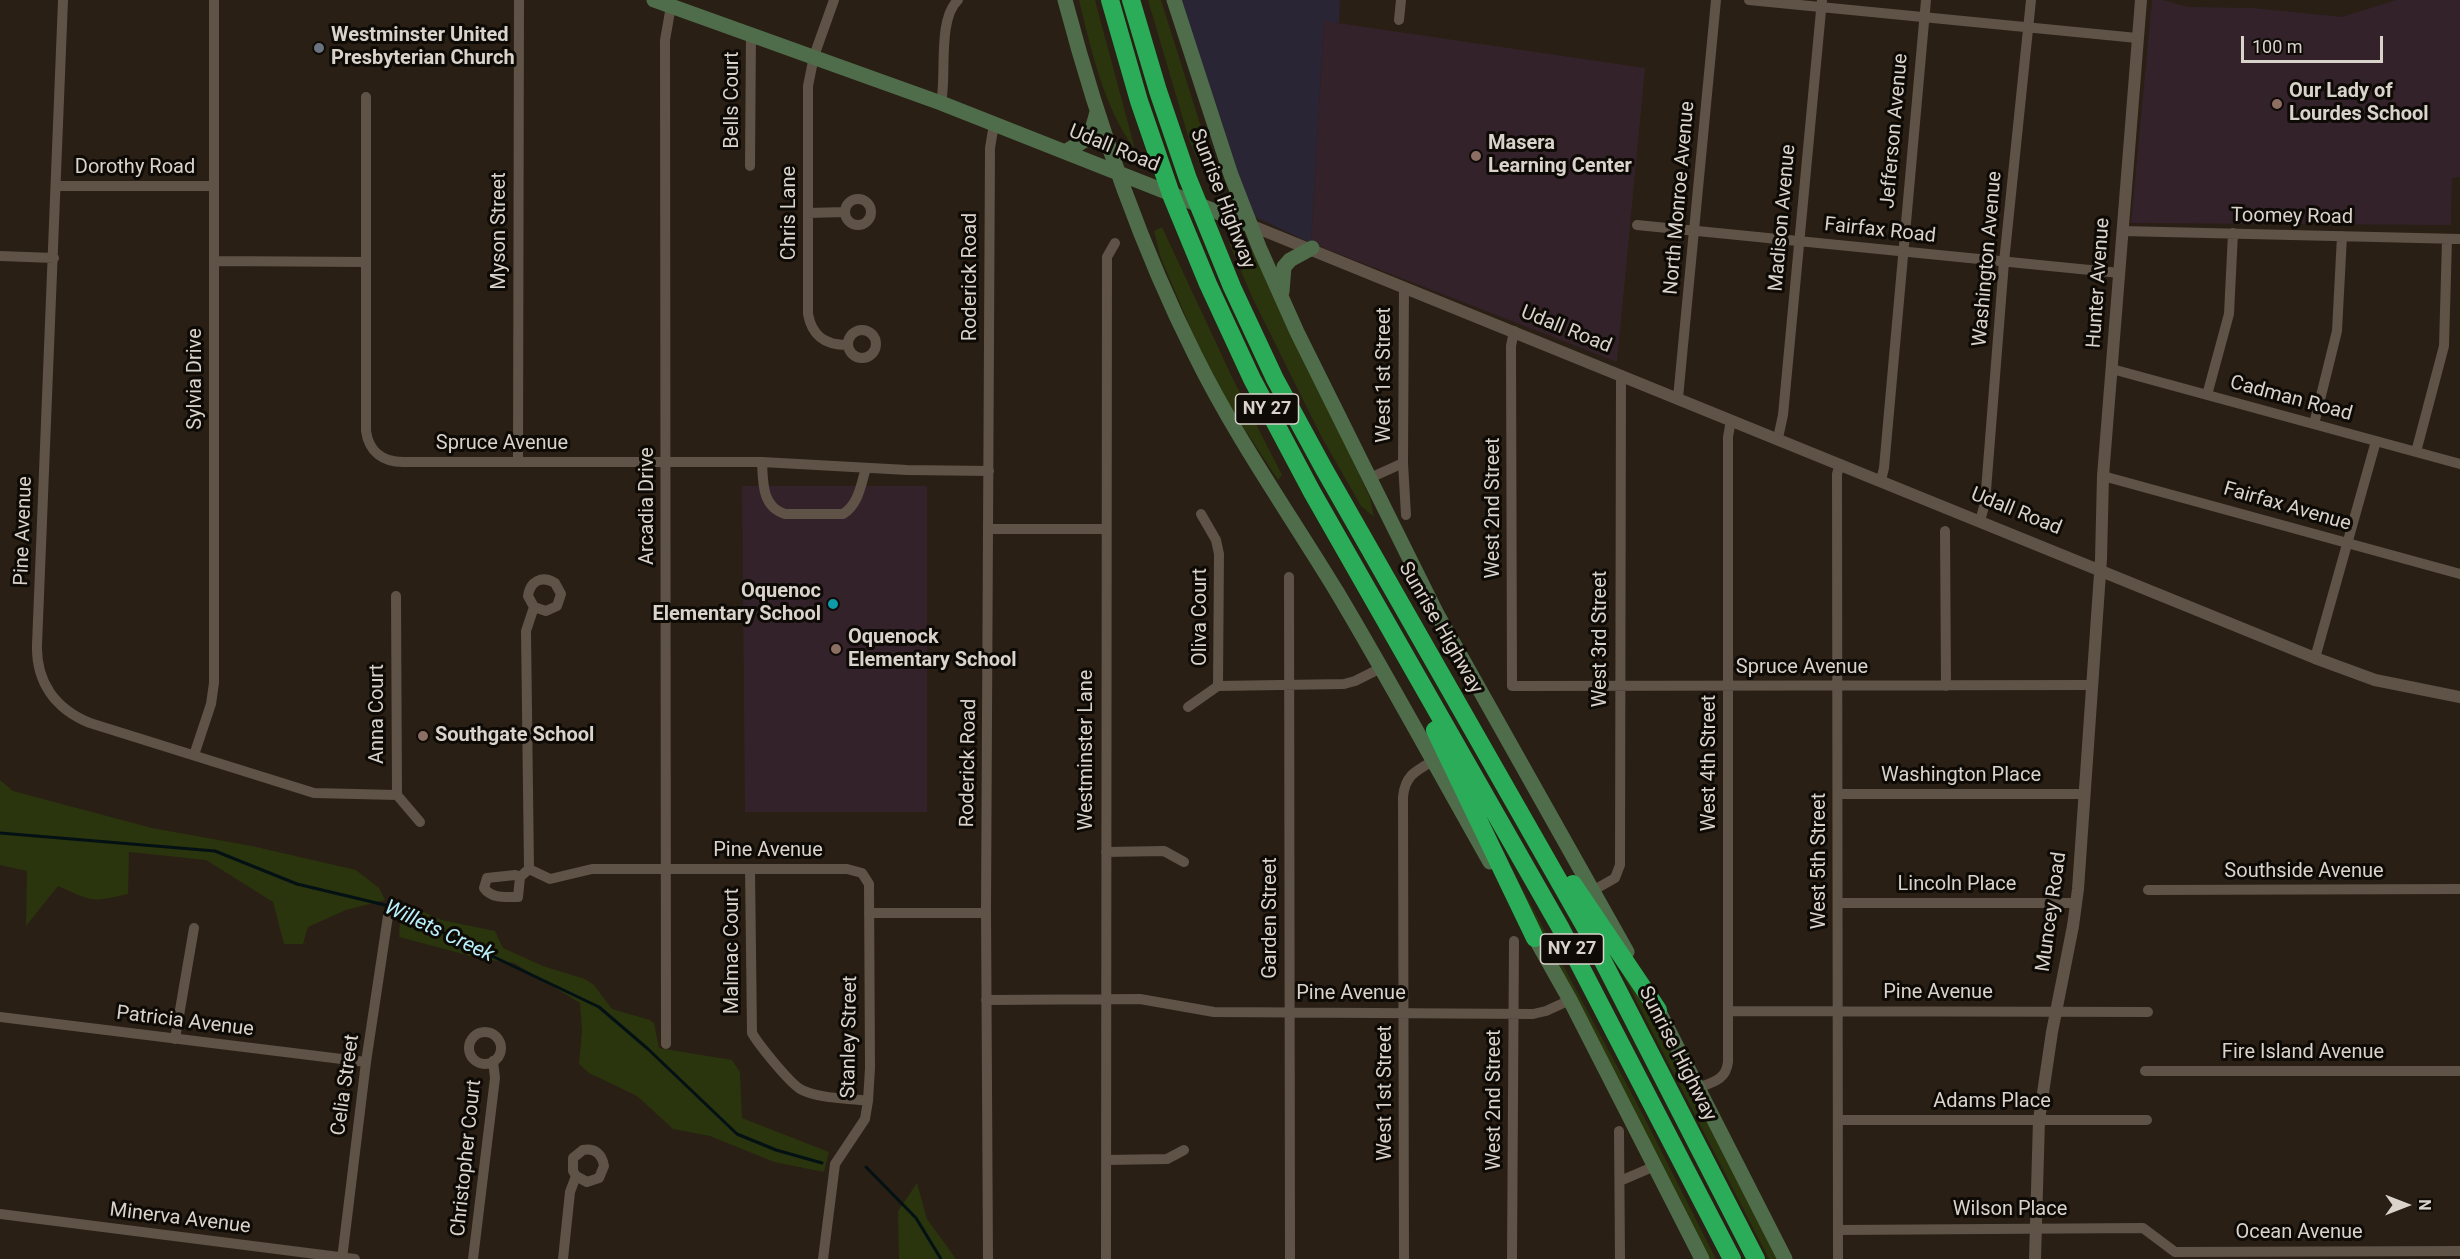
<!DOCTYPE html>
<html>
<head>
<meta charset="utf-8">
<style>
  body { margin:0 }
  #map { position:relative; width:2460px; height:1259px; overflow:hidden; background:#291f14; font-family:Roboto,sans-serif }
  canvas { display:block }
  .north { position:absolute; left:2376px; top:1175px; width:60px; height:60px; -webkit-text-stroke:4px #0e0a06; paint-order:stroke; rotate:90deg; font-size:16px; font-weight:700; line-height:24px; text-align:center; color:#dad3cc }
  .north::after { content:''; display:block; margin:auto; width:21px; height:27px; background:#dad3cc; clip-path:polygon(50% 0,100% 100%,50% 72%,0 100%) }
  .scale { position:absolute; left:2241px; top:36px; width:142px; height:27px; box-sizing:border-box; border:3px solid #dad3cc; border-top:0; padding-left:8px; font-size:18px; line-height:21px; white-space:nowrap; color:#dad3cc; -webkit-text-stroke:4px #0e0a06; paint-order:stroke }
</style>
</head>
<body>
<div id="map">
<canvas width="2460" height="1259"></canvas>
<div class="north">N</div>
<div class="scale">100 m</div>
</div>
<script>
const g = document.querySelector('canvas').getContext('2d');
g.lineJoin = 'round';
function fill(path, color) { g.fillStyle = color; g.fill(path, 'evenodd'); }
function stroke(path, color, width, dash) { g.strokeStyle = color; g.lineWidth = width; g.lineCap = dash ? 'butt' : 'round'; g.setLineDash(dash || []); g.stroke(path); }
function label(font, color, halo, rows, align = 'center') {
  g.font = font + ' Roboto,sans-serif'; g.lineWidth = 6; g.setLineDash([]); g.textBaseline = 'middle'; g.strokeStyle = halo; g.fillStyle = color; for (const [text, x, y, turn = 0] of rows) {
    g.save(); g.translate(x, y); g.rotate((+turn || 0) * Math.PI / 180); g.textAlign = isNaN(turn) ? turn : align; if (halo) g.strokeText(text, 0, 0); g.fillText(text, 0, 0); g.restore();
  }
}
fill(new Path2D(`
  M1173 0H1340L1339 23 1324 22 1311 243 1244 212Z`), '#2a2535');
fill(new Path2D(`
  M2152 0H2163L2188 7 2252 8 2342 17 2396 0H2460V177L2452 178 2451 225 2131 223Z
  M1324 21 1645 68 1617 362 1311 243Z
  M742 486H927V812H745Z`), '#34222a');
fill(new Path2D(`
  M1079 0H1095L1135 149C1105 112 1090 46 1079 0Z
  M1148 0H1161L1214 168 1201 167 1190 143Z
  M1162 227 1232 377 1282 475 1278 480 1213 381 1160 256 1154 231Z
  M1229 243 1256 252 1370 498 1374 517 1361 506 1321 436 1252 297Z
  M0 780 13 791 152 828 252 846 356 870 379 888 385 900 346 910 308 927 303 944H284L273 902 206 860 129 852 128 894C90 903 92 901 58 886L26 926 27 871 0 865Z
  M1508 862 1641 1111 1716 1259H1708L1521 902Z
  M401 902 442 920 495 931 503 948 543 966 585 979 594 985 612 1009 650 1020 654 1023 659 1048 732 1060 740 1072 742 1118 829 1152 824 1172 774 1162 710 1136 673 1129 637 1096 589 1073 579 1064 582 1031 580 1003 514 963 482 959 399 937Z
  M1619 967 1657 1023 1777 1259H1769Z
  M917 1183 927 1219 956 1259H899L898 1211Z`), '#2a340d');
stroke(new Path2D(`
  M0 833 215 851 297 884 385 905 599 1007 648 1049 737 1134 776 1150 822 1163
  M866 1167 916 1218 941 1259`), '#031114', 3);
stroke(new Path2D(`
  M63 0 37 645C36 682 55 709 90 723L314 793 397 795
  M834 0 814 56 808 86V314C812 336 825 345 847 345
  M1749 0 2137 38
  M1399 20 1401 0
  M366 97V431C369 452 383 462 403 462H762L907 470 989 471
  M941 103C947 75 937 20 958 0
  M750 166 751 34
  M57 186H214
  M845 212a13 13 0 1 1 26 0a13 13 0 1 1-26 0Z
  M808 213 845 212
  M1637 225 2120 273
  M2122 231 2460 239
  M0 256 54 258
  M214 261 365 262
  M1404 287 1403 463 1406 515
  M848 344a14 14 0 1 1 28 0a14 14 0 1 1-28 0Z
  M1514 331 1511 346 1512 686 2092 685
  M2112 369 2460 464
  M2207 395 2229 314 2233 233
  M1678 398 1716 0
  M2314 424 2337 331 2342 236
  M1778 438 1783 415 1822 0
  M2416 452 2444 346 2447 239
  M518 461 519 0
  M762 462C763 483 762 507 785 514H843C859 504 861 484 866 468
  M2103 476 2460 574
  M1370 478 1403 463
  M1881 480 1884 468 1926 0
  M1201 514 1216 540 1219 554 1218 686
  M1980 521 1985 503 2004 262 2031 0
  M989 529H1105
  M1945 531 1946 686
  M1289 577 1290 1259
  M396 596 397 795 420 822
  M2315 658 2376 441
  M1218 686 1344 684 1355 681 1381 668
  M1188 707 1218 686
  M194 755 211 704 214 683V0
  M1838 794H2085
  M1106 852 1164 851 1184 862
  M529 869 526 631 534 607 528 596C530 581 542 575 555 583L561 594 557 606 546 611 534 607
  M750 869 752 1033C759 1045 791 1085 802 1090 821 1099 848 1098 868 1101
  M520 877 518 897C505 897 492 899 484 888L487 878 515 875 520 877 529 869 550 879 592 869H847L862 873 869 884 870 1068 868 1101 865 1119 835 1164 823 1259
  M1594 890 1615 878 1620 865 1621 375
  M2148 890 2460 889
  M1838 903H2077
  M869 913H986
  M986 1000 1140 999 1214 1012 1533 1014 1546 1011 1570 1000
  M1728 1011 2148 1012
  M0 1017 366 1062
  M469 1048a16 16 0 1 1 32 0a16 16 0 1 1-32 0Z
  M175 1039 194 928
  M666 1044 665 40 671 6
  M2145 1071H2460
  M1698 1088C1713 1082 1726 1080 1728 1062V437L1731 420
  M1838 1120H2147
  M1619 1131 1620 1259
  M1106 1160 1167 1159 1184 1150
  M1620 1181 1655 1166
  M0 1214 355 1259
  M1838 1230 2143 1228 2175 1252 2460 1251
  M342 1259 366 1062 388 916
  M473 1259 495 1078 493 1061
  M563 1259 570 1192 576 1176 573 1171V1158L583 1150C595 1148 602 1154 604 1166L599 1178 587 1182 576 1176
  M988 1259 986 910 990 148 994 124
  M1106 1259 1107 257 1115 243
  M1404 1259 1403 797C1405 776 1415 771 1433 761
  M1512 1259 1514 941
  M1838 1259 1837 474 1840 464`), '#5f5246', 10);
stroke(new Path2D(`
  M1250 225 2315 658 2375 680 2460 697
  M2035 1259 2039 1120 2052 1032 2073 926 2078 889 2101 559 2103 476 2141 0`), '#5f5246', 12);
stroke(new Path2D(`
  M654 0 941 103 1250 225
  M1065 0C1097 121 1139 243 1195 355 1236 438 1289 513 1337 592 1390 681 1439 772 1490 862
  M1174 0 1231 175 1259 247 1297 332 1437 614 1627 952
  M1065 152 1090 137 1097 112
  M1282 292 1284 267 1290 260 1312 248
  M1530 929 1570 1000 1702 1259
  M1653 1000 1785 1259`), '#4f6d4b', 15);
stroke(new Path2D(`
  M1110 0 1139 101 1172 197 1208 284 1252 379 1312 492 1560 927 1732 1259
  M1131 0 1158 91 1188 179 1232 287 1275 379 1324 469 1588 932 1756 1259
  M1435 730 1535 938
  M1573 884 1658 1010`), '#2aac58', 18);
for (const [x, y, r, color] of [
  [319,48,6,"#6b7280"],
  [2277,104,6,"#8d6e63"],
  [1476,156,6,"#8d6e63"],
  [833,604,6,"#0f9aa8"],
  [836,649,6,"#8d6e63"],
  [423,736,6,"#8d6e63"]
]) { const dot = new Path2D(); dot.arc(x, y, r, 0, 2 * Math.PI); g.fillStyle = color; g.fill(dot); stroke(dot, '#0e0a06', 2); }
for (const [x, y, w] of [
  [1267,409,63],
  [1572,949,63]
]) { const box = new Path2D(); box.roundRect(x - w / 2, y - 15, w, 30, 4.5); g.fillStyle = '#0e0a06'; g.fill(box); stroke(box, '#dad3cc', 1.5); }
label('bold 18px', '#dad3cc', null, [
  ["NY 27",1267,409],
  ["NY 27",1572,949]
]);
label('bold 20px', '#dad3cc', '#0e0a06', [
  ["Westminster United",331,36],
  ["Presbyterian Church",331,59],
  ["Our Lady of",2289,92],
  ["Lourdes School",2289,115],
  ["Masera",1488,144],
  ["Learning Center",1488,167],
  ["Oquenoc",821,592,"right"],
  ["Elementary School",821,615,"right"],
  ["Oquenock",848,638],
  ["Elementary School",848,661],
  ["Southgate School",435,736]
], 'left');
label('20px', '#dad3cc', '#0e0a06', [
  ["Bells Court",733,100,-90],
  ["Jefferson Avenue",1895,131,-85],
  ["Udall Road",1114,149,22],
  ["Dorothy Road",135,168],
  ["North Monroe Avenue",1680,198,-85],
  ["Sunrise Highway",1222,199,69],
  ["Chris Lane",790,213,-90],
  ["Toomey Road",2292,217,1],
  ["Madison Avenue",1783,218,-85],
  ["Myson Street",500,231,-90],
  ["Fairfax Road",1880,231,6],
  ["Washington Avenue",1988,259,-85],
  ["Roderick Road",971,277,-90],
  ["Hunter Avenue",2099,283,-86],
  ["Udall Road",1566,330,22],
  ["West 1st Street",1385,375,-90],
  ["Sylvia Drive",196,379,-90],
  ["Cadman Road",2291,399,15],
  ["Spruce Avenue",502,444],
  ["Arcadia Drive",648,506,-90],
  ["Fairfax Avenue",2287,507,16],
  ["West 2nd Street",1494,508,-90],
  ["Udall Road",2016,512,22],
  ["Pine Avenue",24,531,-88],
  ["Oliva Court",1201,617,-90],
  ["Sunrise Highway",1440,628,60],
  ["West 3rd Street",1601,639,-90],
  ["Spruce Avenue",1802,668],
  ["Anna Court",378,714,-90],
  ["Westminster Lane",1087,750,-90],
  ["Roderick Road",969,763,-89],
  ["West 4th Street",1710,763,-90],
  ["Washington Place",1961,776],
  ["Pine Avenue",768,851],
  ["West 5th Street",1820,861,-90],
  ["Southside Avenue",2304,872],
  ["Lincoln Place",1957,885],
  ["Muncey Road",2052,912,-82],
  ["Garden Street",1271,918,-90],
  ["Malmac Court",733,951,-90],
  ["Pine Avenue",1938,993],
  ["Pine Avenue",1351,994],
  ["Patricia Avenue",185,1022,7],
  ["Stanley Street",850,1037,-89],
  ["Fire Island Avenue",2303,1053],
  ["Sunrise Highway",1677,1054,63],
  ["Celia Street",346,1085,-82],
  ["West 1st Street",1386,1093,-90],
  ["West 2nd Street",1495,1100,-90],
  ["Adams Place",1992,1102],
  ["Christopher Court",467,1158,-84],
  ["Wilson Place",2010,1210],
  ["Minerva Avenue",180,1219,7],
  ["Ocean Avenue",2299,1233]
]);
label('italic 21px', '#b8effa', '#0e0a06', [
  ["Willets Creek",439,932,25]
]);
</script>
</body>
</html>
